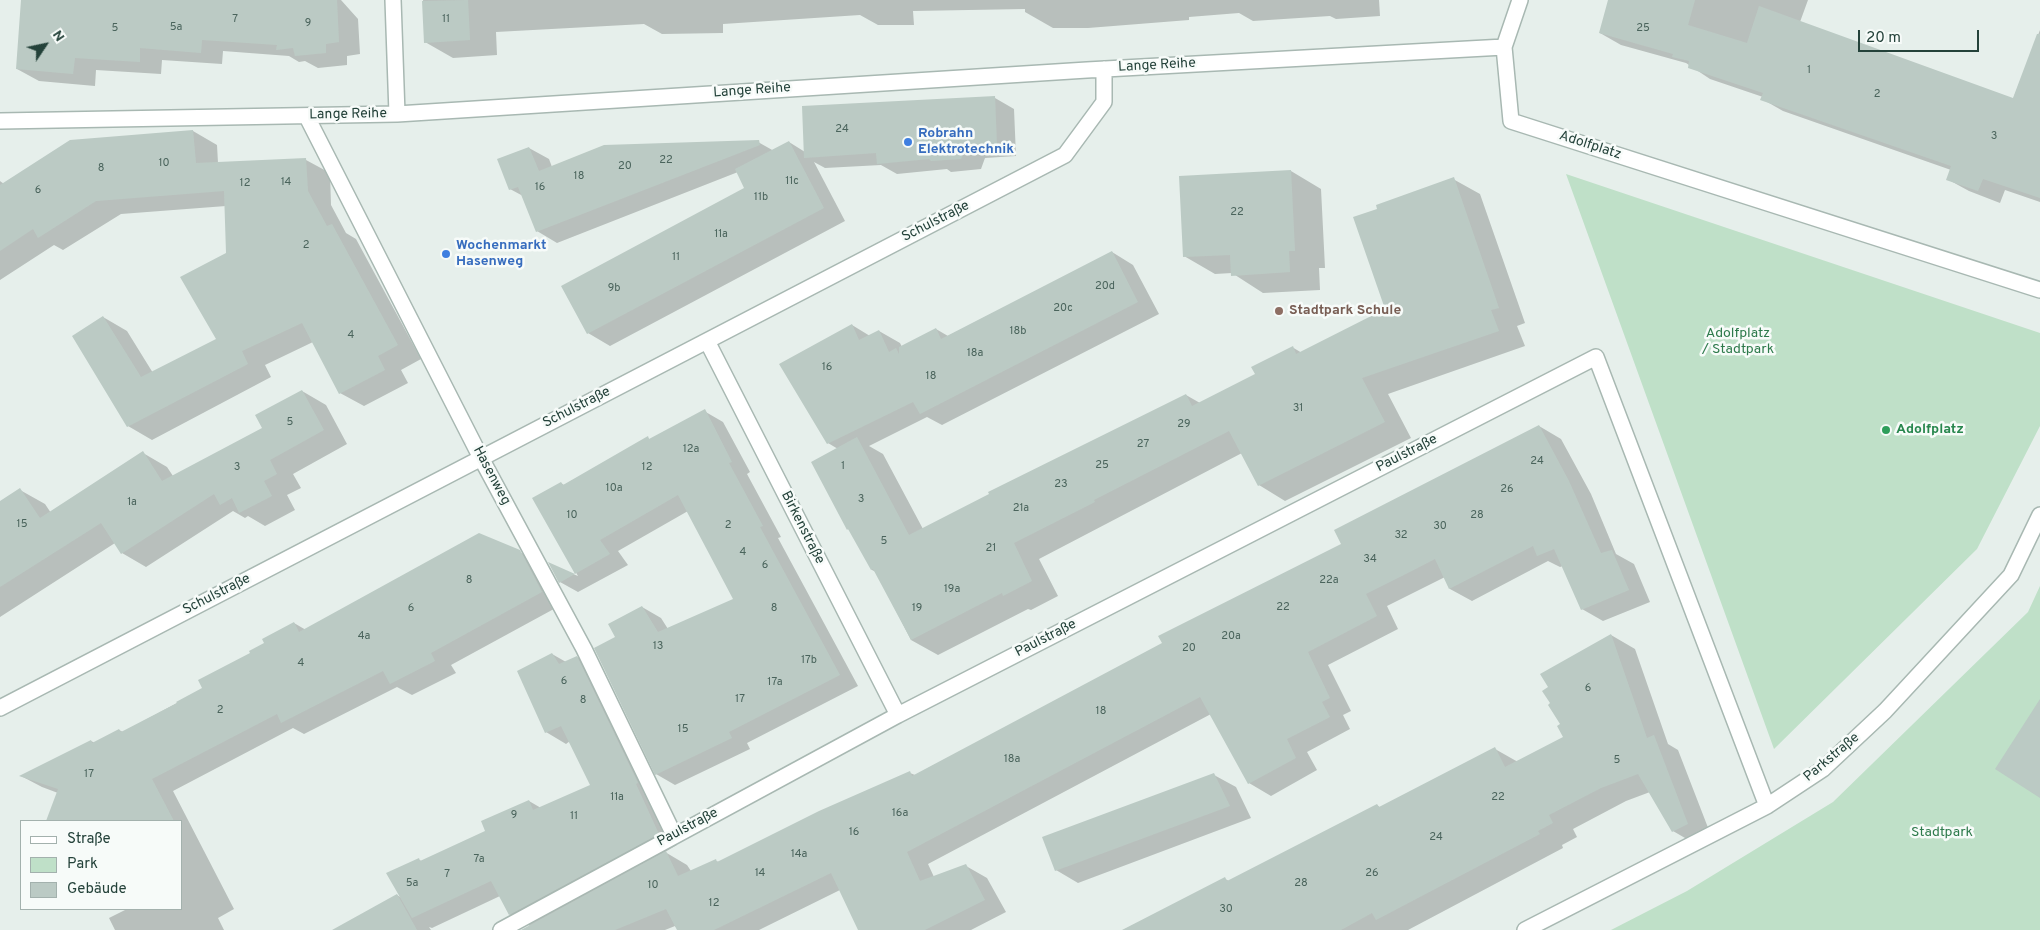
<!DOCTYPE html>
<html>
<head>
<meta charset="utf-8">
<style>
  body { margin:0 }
  #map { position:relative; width:2040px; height:930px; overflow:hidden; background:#e6efeb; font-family:Overpass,sans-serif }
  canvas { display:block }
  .legend { position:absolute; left:20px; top:820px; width:162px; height:90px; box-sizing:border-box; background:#f7fbf9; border:1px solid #a3b1ad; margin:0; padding:6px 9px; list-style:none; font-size:15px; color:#24423a }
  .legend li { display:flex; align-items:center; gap:10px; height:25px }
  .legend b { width:25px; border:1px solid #a3b1ad }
  .north { position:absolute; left:20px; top:20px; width:50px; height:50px; -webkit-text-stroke:4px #f7fbf9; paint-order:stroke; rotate:56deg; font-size:14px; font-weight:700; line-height:20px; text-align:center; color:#24423a }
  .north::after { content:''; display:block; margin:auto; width:18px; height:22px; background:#24423a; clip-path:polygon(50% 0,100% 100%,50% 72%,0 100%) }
  .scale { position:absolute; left:1858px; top:30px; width:121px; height:22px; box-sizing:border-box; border:2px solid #24423a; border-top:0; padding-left:6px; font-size:15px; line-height:18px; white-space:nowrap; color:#24423a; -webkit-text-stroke:4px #f7fbf9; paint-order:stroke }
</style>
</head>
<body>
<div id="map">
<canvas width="2040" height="930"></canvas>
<ul class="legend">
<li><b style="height:6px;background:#fff"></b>Straße</li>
<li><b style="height:14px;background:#bfe0c8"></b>Park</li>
<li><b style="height:14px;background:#bbcac4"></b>Gebäude</li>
</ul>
<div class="north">N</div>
<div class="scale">20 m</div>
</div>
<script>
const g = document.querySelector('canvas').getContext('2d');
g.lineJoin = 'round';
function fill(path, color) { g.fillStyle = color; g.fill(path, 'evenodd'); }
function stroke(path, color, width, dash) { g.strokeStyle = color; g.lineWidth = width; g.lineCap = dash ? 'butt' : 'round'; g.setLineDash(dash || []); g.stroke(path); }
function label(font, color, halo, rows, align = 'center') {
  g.font = font + ' Overpass,sans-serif'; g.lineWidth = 5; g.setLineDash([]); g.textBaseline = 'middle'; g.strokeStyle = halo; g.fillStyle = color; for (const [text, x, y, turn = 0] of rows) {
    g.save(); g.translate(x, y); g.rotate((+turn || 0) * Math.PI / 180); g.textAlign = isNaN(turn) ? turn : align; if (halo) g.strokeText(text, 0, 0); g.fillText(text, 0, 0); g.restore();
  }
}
fill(new Path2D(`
  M1566 174 2040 333V426L1977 549 1774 749Z
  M2040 586V930H1611L1687 891 1833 802 2028 612Z`), '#bfe0c8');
fill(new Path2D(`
  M23 0H341L358 19 360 54 347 56V65L318 68 305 61 299 62 289 56 223 51 222 64 162 60 161 74 96 70 95 86 39 81 17 69Z
  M423 0H1379L1380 16 1336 19 1330 16 1253 21 1239 13 1189 17V20L1088 28H1053L1025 12V9L913 11 914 25H878L860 15 723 24V33L662 34 644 24 496 32 497 55 453 58 425 42Z
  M1609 0H1808L1800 22 2013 99 2040 30V202L2005 190 2000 203 1969 191 1947 179 1951 170 1783 111 1762 99 1763 97 1710 79 1686 63 1621 45 1600 33Z
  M995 98 1014 109 1016 156 985 158 981 169 951 172 947 169 897 174 881 165 825 168 814 162 845 221 610 346 588 333 563 287 746 188 738 172 557 243 537 231 523 196 510 189 529 148 549 159 552 167 758 142 774 151 789 142 805 152Z
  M193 131 217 145 218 163 306 160 330 173 331 205 346 233 356 239 421 359 401 370 408 383 364 406 340 393 313 342 265 365 271 377 152 440 128 426 74 336 103 317 127 331 153 373 217 340 228 253 226 206 121 214 63 250 54 245 0 280V181L4 184Z
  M1291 171 1321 189 1325 268H1319L1320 290 1263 293 1232 273 1215 274 1184 256Z
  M1453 179 1480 194 1525 323 1517 326 1525 346 1388 394 1411 438 1285 501 1259 485 1242 453 1039 559 1058 596 1031 610 1028 609 938 655 911 640 876 572 872 570 850 530 848 529 838 449 828 443 852 325 870 336 879 331 900 343 902 347 936 329 948 336 1112 252 1133 265 1159 314 942 425 927 417 869 446 883 454 923 529 1186 395 1200 403 1256 375 1292 347 1302 353 1387 310 1379 210Z
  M302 391 326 405 347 444 293 474 301 488 287 495 295 510 265 526 248 516 245 518 233 511 146 567 122 553 115 543 0 617V503L20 490 45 504 51 513 143 453 167 467 173 476 264 428Z
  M704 411 723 422 750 472 747 474 781 537 778 538 858 686 747 743 750 749 675 785 656 774 617 638 642 607 661 618 668 629 735 600 688 511 618 551 628 565 578 592 560 582 551 565 578 576 534 498 561 483 564 485 648 438 651 440Z
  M1539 426 1561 439 1591 494 1616 554 1634 564 1650 602 1603 621 1582 609 1563 566 1560 567 1548 561 1472 601 1450 589 1445 577 1387 606 1398 629 1328 665 1351 711 1343 715 1350 729 1307 752 1317 770 1271 796 1249 783 1211 714 928 864 934 877 966 866 987 878 1006 912 971 930H859L840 890 759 930H678L675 926 665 930H523L530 926 509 914 500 896 432 928 429 927 431 930H334L397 895 402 898 418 859 423 862 487 832 529 801 541 808 592 785 570 741 566 744 546 732 518 672 552 654 566 662 577 657 596 669 677 845 665 852 687 865 691 871 716 861 719 862 910 773 915 775 1163 644 1342 545Z
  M520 552 542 564 563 604 451 665 456 673 412 695 397 687 304 734 293 728 173 791 234 909 218 918 224 930H115L109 918 127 909H181V821H55L50 813 58 793 42 787 21 776 91 741 95 743 119 730 123 732 203 689 294 623 306 630Z
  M1611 635 1635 649 1668 744 1678 750 1712 838 1697 845 1673 831 1650 792 1626 801 1573 829 1577 837 1562 845 1563 848 1408 930H1123L1225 879 1229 881 1377 805 1381 808 1495 749 1518 762 1565 738Z
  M1214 775 1236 787 1251 818 1078 883 1056 870Z`), '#0003');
fill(new Path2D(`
  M21 0H337L339 42 326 44V53L295 56 293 48 276 50 277 45 202 40 201 53 140 48V62L75 58 73 74 16 69Z
  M468 0 470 40 424 43 422 1Z
  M1608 0H1695L1688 25 1747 43 1759 6 2013 98 2037 34H2040V198L1983 179 1978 191 1946 180 1951 166 1760 100 1763 93 1688 68 1689 61 1672 57 1673 54 1599 33Z
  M995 96 997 146 966 148 961 159 931 161 929 159 877 164 876 153 804 158 802 106Z
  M193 130 196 163 306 158 308 191 327 226 332 224 398 345 378 356 385 370 339 394 302 323 242 351 248 364 127 427 72 336 103 316 141 377 216 339 180 277 226 253 224 191 96 201 38 238 33 229 0 251V185L70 140Z
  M759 140 760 145 536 232 518 187 509 190 497 159 529 147 539 171 604 145Z
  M789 141 824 208 587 334 561 286 744 188 735 169Z
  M1291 170 1295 251H1289L1290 272 1231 276 1230 255 1183 257 1179 176Z
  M1454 177 1499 308 1491 310 1499 331 1362 378 1385 422 1258 486 1229 431 1094 500 1095 502 1014 543 1032 581 1003 596 1002 593 911 640 873 569 871 570 848 529 847 530 811 462 857 437 909 535 989 494 988 492 1186 394 1192 406 1255 374 1251 367 1293 346 1296 354 1385 309 1353 217 1377 209 1376 205Z
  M1112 251 1138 302 920 414 913 402 827 444 779 364 852 324 859 340 879 330 889 352 896 348 899 354V347L936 328 941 339Z
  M302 390 324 430 270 460 277 474 264 481 272 496 239 513 232 498 220 505 214 494 121 554 101 523 0 587V501L20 488 40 518 143 451 162 481 262 428 255 415Z
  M705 409 732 462 729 463 763 526 760 527 840 675 729 732 732 738 655 775 594 648 615 637 608 624 642 606 658 632 733 599 678 495 600 540 610 554 559 583 548 562 575 574 532 498 561 482 563 485 648 436 649 439Z
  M1539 425 1569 481 1601 553 1612 550 1629 590 1581 610 1554 549 1537 556 1533 546 1449 589 1435 559 1400 577 1366 594 1377 616 1308 652 1330 698 1322 702 1330 717 1287 739 1296 758 1248 784 1200 697 907 852 920 881 966 864 985 900 925 930H858L831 873 714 930H677L666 909 615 930H521L666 851 678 876 716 859 717 862 819 811 910 771 912 776 1162 643 1158 636 1341 544 1334 530Z
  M479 533 520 550 542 592 431 653 435 661 390 684 383 671 281 723 277 714 152 779 174 821H46L58 789 19 776 91 740 92 743 119 729 121 732 177 703 176 702 202 688 198 680 250 653 249 651 264 643 262 639 294 622 299 632Z
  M1611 634 1647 738 1654 735 1688 824 1672 832 1638 774 1601 788 1549 815 1553 823 1538 831 1540 834 1376 920 1372 913 1341 930H1122L1225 877 1227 881 1377 804 1379 807 1495 747 1505 767 1563 737 1557 726 1560 724 1548 705 1550 703 1542 691 1548 687 1540 674Z
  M552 653 559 664 577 656 638 783 636 784 659 834 509 915 491 881 412 918 386 873 419 858 420 861 485 831 481 821 529 800 533 810 590 785 561 726 545 733 517 671Z
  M2040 699V798L1995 769Z
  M1214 773 1230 806 1055 871 1042 837Z
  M397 894 417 930H332Z`), '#bbcac4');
const minor = new Path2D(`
  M393 0 397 114
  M1520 0 1504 47 1511 121 2040 290
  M307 117 481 458 584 649 674 835
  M0 121 397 114 1087 70 1504 47
  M707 341 898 715
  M0 708 1065 155 1104 102V69
  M501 930 898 715 1596 357 1767 806
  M1525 930 1767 806 1823 769 1885 711 2011 575 2040 515`);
stroke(minor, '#a8b8b2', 18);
stroke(minor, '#fff', 15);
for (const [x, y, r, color] of [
  [908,142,5,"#3f7fe0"],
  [446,254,5,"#3f7fe0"],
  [1279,311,5,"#8d6e63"],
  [1886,430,5,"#2e9e5b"]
]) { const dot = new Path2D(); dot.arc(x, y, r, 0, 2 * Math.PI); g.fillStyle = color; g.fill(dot); stroke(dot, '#f7fbf9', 2); }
label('11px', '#4a645c', null, [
  ["7",235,20],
  ["11",446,20],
  ["9",308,24],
  ["5a",176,28],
  ["5",115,29],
  ["25",1643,29],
  ["1",1809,71],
  ["2",1877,95],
  ["24",842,130],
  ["3",1994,137],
  ["22",666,161],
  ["10",164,164],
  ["20",625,167],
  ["8",101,169],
  ["18",579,177],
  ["11c",792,182],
  ["14",286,183],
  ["12",245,184],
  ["16",540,188],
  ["6",38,191],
  ["11b",761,198],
  ["22",1237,213],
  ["11a",721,235],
  ["2",306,246],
  ["11",676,258],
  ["20d",1105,287],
  ["9b",614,289],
  ["20c",1063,309],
  ["18b",1018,332],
  ["4",351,336],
  ["18a",975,354],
  ["16",827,368],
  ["18",931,377],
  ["31",1298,409],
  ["5",290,423],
  ["29",1184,425],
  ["27",1143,445],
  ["12a",691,450],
  ["24",1537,462],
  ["25",1102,466],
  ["1",843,467],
  ["3",237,468],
  ["12",647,468],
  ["23",1061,485],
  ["10a",614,489],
  ["26",1507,490],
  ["3",861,500],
  ["1a",132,503],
  ["21a",1021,509],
  ["10",572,516],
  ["28",1477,516],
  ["15",22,525],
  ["2",728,526],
  ["30",1440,527],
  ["32",1401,536],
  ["5",884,542],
  ["21",991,549],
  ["4",743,553],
  ["34",1370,560],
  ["6",765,566],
  ["8",469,581],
  ["22a",1329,581],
  ["19a",952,590],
  ["22",1283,608],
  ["6",411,609],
  ["8",774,609],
  ["19",917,609],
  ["4a",364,637],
  ["20a",1231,637],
  ["13",658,647],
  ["20",1189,649],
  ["17b",809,661],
  ["4",301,664],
  ["6",564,682],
  ["17a",775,683],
  ["6",1588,689],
  ["17",740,700],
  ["8",583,701],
  ["2",220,711],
  ["18",1101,712],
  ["15",683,730],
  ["18a",1012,760],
  ["5",1617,761],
  ["17",89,775],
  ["11a",617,798],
  ["22",1498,798],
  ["16a",900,814],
  ["9",514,816],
  ["11",574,817],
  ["16",854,833],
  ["24",1436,838],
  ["14a",799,855],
  ["7a",479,860],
  ["14",760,874],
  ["26",1372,874],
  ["7",447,875],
  ["5a",412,884],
  ["28",1301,884],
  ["10",653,886],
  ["12",714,904],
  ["30",1226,910]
]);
label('14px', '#24423a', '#f7fbf9', [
  ["Lange Reihe",1157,66,-3],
  ["Lange Reihe",752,91,-4],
  ["Lange Reihe",348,115,-1],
  ["Adolfplatz",1590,146,18],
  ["Schulstraße",936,222,-27],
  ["Schulstraße",577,408,-27],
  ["Paulstraße",1407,454,-27],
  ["Hasenweg",491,476,62],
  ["Birkenstraße",802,528,63],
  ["Schulstraße",217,595,-27],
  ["Paulstraße",1046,639,-27],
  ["Parkstraße",1832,758,-40],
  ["Paulstraße",688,828,-28]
]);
label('bold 14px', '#366cbe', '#f7fbf9', [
  ["Robrahn",918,134],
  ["Elektrotechnik",918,150],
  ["Wochenmarkt",456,246],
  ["Hasenweg",456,262]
], 'left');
label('bold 14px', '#785e54', '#f7fbf9', [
  ["Stadtpark Schule",1289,311]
], 'left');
label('14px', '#2d7a4b', '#f7fbf9', [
  ["Adolfplatz",1738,334],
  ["/ Stadtpark",1738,350],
  ["Stadtpark",1942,833]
]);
label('bold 14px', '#27864d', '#f7fbf9', [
  ["Adolfplatz",1896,430]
], 'left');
</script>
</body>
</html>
